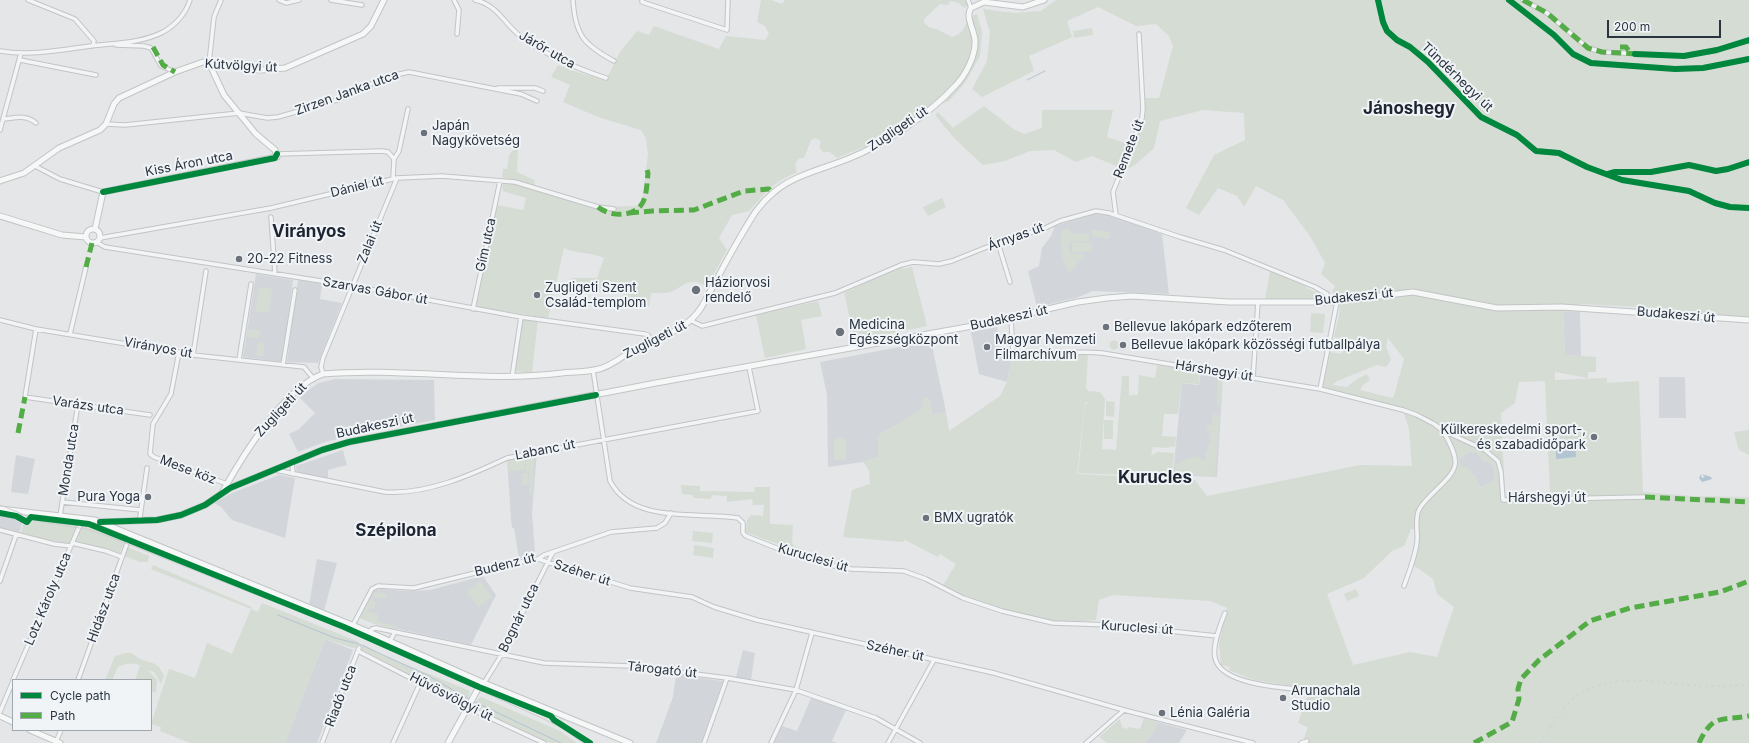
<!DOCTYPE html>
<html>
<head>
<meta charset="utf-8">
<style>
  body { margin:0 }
  #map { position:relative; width:1749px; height:743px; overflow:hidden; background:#e4e6e8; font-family:Inter,sans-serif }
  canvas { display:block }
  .legend { position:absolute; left:12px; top:679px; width:140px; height:52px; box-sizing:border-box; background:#f1f4f7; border:1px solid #a1a7ae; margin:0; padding:5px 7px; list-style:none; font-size:12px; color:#2a3441 }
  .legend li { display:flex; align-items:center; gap:8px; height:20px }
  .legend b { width:20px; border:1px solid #a1a7ae }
  .scale { position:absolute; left:1607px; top:20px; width:114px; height:18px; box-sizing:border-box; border:2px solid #2a3441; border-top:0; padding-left:5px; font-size:12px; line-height:14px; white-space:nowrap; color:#2a3441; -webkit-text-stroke:3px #f1f4f7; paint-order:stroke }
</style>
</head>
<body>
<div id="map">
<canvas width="1749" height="743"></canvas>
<ul class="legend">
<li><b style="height:5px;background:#00873e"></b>Cycle path</li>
<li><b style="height:5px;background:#53ac46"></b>Path</li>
</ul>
<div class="scale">200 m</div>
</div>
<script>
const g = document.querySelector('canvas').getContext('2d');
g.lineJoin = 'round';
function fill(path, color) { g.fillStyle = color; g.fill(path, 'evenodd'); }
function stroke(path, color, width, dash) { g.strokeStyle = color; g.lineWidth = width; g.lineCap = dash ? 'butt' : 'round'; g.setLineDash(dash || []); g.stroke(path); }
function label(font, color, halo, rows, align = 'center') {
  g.font = font + ' Inter,sans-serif'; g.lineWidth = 4; g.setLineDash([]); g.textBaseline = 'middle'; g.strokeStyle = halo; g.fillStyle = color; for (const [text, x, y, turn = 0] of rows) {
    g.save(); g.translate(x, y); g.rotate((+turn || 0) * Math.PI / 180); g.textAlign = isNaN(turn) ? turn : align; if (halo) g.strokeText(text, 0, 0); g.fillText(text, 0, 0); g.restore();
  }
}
fill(new Path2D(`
  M1094 214 1109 215 1162 234 1169 294 1093 291 1076 298 1037 307 1028 271 1039 266 1042 248 1051 236 1055 226Z
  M256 274 293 280 282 362 243 357Z
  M298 280 322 284 320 299 342 303 318 363 287 362Z
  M1563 311 1580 312 1581 356 1565 355Z
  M997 327 1000 350 1011 349 1013 354 1007 382 979 374 971 332Z
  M931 341 946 412 932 415 929 399 918 412 878 436V457L863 462 828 467 827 395 820 362Z
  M1201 372 1223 375 1217 477 1173 475 1182 383 1199 385Z
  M1659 377H1685L1686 418H1659Z
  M335 379 434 380 435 420 355 435 325 442 298 452 289 434 299 429 315 413 300 398 308 390 319 383Z
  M343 450 347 465 328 470V479L297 474 296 466Z
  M537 451 532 513 535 552 519 559 514 528H512L511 519 507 458Z
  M1470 451H1476L1484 462 1487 460 1494 468 1495 480 1480 488 1474 475 1460 465 1458 459Z
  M16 455 35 459 28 494 11 492Z
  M279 475 295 478 285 538 232 520 221 507 214 503 232 493Z
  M0 511 17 515 23 519 18 538 0 533Z
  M317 559 337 563 324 611 309 605Z
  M483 576 496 595 471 645 375 624 360 618 373 591 381 589 405 591 430 590Z
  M325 639 353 650 317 743H285Z
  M743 650 755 653 751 680 736 677Z
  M676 675 723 681 701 743H656L673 697Z
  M811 698 846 710 832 741 837 743H774L782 726 797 731Z
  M1157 722 1187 730 1179 743H1145L1155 729Z`), '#d2d6db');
fill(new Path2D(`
  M761 0H771L782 4 785 0H966L967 5 964 8 959 3 950 1 948 5 940 4 924 19V23L930 28 936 29 952 37C961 34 966 29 967 18L977 14 982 32 980 56 965 83 949 101 929 108 897 130 891 128 883 133 881 140 837 158 830 152H823L819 147 821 141 815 138 811 140 804 158H799L795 164 797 172 781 180 769 189 749 211 732 215 719 238 727 250 707 286C688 278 689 282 673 291 667 294 658 293 651 293L649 306 630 307V300H624L623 294 597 292 596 288 568 284 572 278H597L604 258C591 252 577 254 564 248L548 318 476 307 497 205 523 210 526 198 503 191 502 184H508L509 179 502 177 503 169H507L509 155 515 148 518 150 517 172 534 180 536 190 601 207 637 206 642 201 648 154 646 138 641 130 598 117 563 102 570 85 551 77 558 65 586 75 606 80 620 52 637 31 649 35 654 26 719 49 726 36 765 40 769 34 765 26 757 22Z
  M1056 0H1749V318H1734L1661 308 1580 304V312H1563L1565 355 1596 357V372H1588V378L1555 372V380L1607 378V383L1639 381 1643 492 1691 496 1749 497V743H1298L1303 741 1308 727 1298 723 1310 689 1254 680 1229 670 1230 667 1221 665 1219 643 1227 608 1211 601 1113 595 1099 600 1096 620 1058 624 1002 611 963 598 942 587 956 564 940 554 938 557 905 540 903 542 843 537 852 490 870 484 869 470 863 462 878 457V436L918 412 922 406 924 397 929 399 932 415 946 412 949 431 1000 396 1007 382 1013 354 1019 356 1088 354 1086 388 1091 394 1090 391 1100 392 1105 399 1102 449 1116 450 1122 376H1129V395H1138L1139 375 1155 378 1157 365 1200 372 1199 384 1182 383 1178 414H1164L1162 436 1176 437 1175 446 1165 448 1153 447 1151 455 1158 452 1174 453 1172 477 1078 473 1085 405 1090 401 1085 403 1077 474 1195 480 1207 496 1360 465 1412 466 1409 429 1402 408 1323 388 1330 352 1342 354 1345 339 1334 337C1337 320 1346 305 1332 292L1335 286 1321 274 1325 263 1310 236 1283 200 1256 186 1244 207 1237 196 1218 188 1199 215 1186 208 1214 155 1245 140 1244 113 1203 110 1160 121 1154 148 1136 164 1126 170 1092 156 1076 162 1054 150 1030 151 1005 161 983 165 956 140 935 115 938 112 953 128 984 106 1015 130 1024 134 1042 128V110H1113L1107 137 1133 146 1146 113 1144 98H1159L1173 46 1169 36 1156 24 1136 26 1098 7 1067 21 1072 37 1029 56 1034 71 982 97 972 89 987 61 990 32 983 9 1014 13 1041 11ZM1388 338 1404 359 1394 396 1392 398 1360 390 1363 385 1370 380 1367 374 1357 379 1347 387 1332 385 1337 381 1377 365 1386 367 1391 360 1386 347ZM1545 381 1550 493 1505 496 1501 413 1515 403 1519 382ZM1470 451 1472 454 1476 452 1484 462 1487 460 1494 468 1495 479 1480 488C1475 477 1472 468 1460 465L1458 459ZM1411 529H1416L1417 542 1412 564 1433 579 1437 594 1454 607 1437 657 1410 652 1353 665 1327 594 1364 578 1392 551 1404 546Z
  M1092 28 1093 35 1074 38 1073 31Z
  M942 198 946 207 928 216 923 207Z
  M1068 228 1072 234 1089 233V241H1071L1068 247 1070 253 1084 255V259H1081L1073 270 1069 272C1061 261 1059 242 1062 230Z
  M1093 230 1110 232 1109 239 1092 236Z
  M1072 242 1092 243 1091 252H1072Z
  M901 266 902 269 912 267 927 326 855 341 844 293Z
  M1270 271 1307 287V288L1323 296H1326L1325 300H1265Z
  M259 287 272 289 269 313 255 312Z
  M818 301 822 316 801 320 806 349 765 358 756 315Z
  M1311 313 1325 314 1323 333 1310 332Z
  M521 317 538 319 532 373 514 371Z
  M248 329 260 330 259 338 247 337Z
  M1109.5 345a4.5 4.5 0 1 1 9 0a4.5 4.5 0 1 1-9 0Z
  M1118.5 346a4.5 4.5 0 1 1 9 0a4.5 4.5 0 1 1-9 0Z
  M258 342 265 343 263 356H256Z
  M1218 375 1223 376 1220 406 1217 405Z
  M1106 401 1115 402 1114 417 1106 416Z
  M1213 414 1220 415 1215 476 1174 474 1176 465 1186 459 1199 456 1201 459 1207 460 1205 455 1211 438 1206 425H1212Z
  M1104 420H1113V439H1104Z
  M1749 430V455L1739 450 1734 432Z
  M834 438H846V459L834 460Z
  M535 453 532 495H529L530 472H526V455Z
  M516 457H525V470L508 471V460H515Z
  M522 473H528V485H522Z
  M681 485 700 486V491L754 492 755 487H770V524L793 525 792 542 794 546 807 551 805 554 782 548 781 545 748 533 746 531 747 520 751 515 763 516 764 505H753L752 499 727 502V496L712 495 711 499 693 498V495L682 494Z
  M38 518 92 523 126 538 119 554 71 540 69 544 21 534 23 525Z
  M693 531 713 533 712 543 692 541Z
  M694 545 714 548 713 558 693 555Z
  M127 547 149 556 148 562H140L124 556Z
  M153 565 252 607 251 609 258 612 262 603 359 642 357 647 353 648 325 639 285 743H190L160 731 161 727 151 724 169 669 195 678 207 643 232 654 251 609 151 569Z
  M480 581 492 597 478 607 466 591Z
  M1356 589 1359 596 1347 601 1344 594Z
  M373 592 387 594 386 598 373 597Z
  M370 597H372L371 601 376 602 374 609 369 608 368 611 379 615 377 621 396 626 395 629 375 624 360 618Z
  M363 644 383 655 470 691 468 699 453 689 449 695 361 649Z
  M125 653H131L140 659 155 664 159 667 164 676 161 684 154 672 148 670 157 680 156 693 151 691V680H135L140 666 143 667C134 662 126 663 118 667L112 680H105L115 656Z
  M481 697 560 731 577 743H550L473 707 478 699Z
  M1144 718 1157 722 1155 729 1145 743H1107L1099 737 1120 719 1122 727 1127 729 1129 727 1140 729Z`), '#d5dcd4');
fill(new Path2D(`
  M1575 445 1576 457 1556 459V447Z
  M1701 474 1702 478 1705 477 1702 474 1711 477 1712 479 1702 482 1699 478Z`), '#b3c4d2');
stroke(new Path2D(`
  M1027 80 1045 71
  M278 615 335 638 359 644 429 676 470 700
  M473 701 561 743`), '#b3c4d2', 1);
const street = new Path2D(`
  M28 0 75 19 94 41 93 46
  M279 0 286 3 299 0
  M331 0 362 5
  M454 0 459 10 457 34
  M475 0C496 4 505 24 520 36 546 55 575 68 606 78
  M573 0C575 35 584 45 614 61
  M642 0V2L727 30 728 0
  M968 0 971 8
  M1378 0 1383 22 1387 31 1397 40 1410 47 1428 62 1481 117 1517 135 1536 151 1559 153 1587 167 1622 180 1689 191 1715 203 1730 207 1749 208
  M1509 0 1554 35 1573 54 1591 63 1675 69 1703 68 1749 59
  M1523 0 1547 13 1588 48 1602 52 1684 56 1717 50 1749 40
  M116 45 144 46 151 48 161 66 175 72
  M0 51C30 56 61 50 91 46 115 43 142 43 163 32 176 25 186 13 190 0
  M20 60 96 75
  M209 63 214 17 221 0
  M498 88H535L543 91
  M3 119C15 118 26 114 36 123
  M106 124 125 125 239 113 267 118 278 117 337 100 386 77 409 72 521 94 537 101
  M0 130 21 53
  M277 154 382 151 388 152 394 159
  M35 166 60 179 103 192
  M1608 174 1615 172H1651L1689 165 1716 171 1728 169 1749 162
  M393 178 394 159 399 151 408 109
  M1116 215 1113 192 1142 118 1143 108 1139 34
  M271 217 275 274
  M100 238 271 208 397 178 442 176 515 182 598 207 614 209
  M96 242 105 247 353 286 521 317 645 334 648 335 651 341
  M998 243 1010 282
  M473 309 500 181
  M1011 318 1013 354C1043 356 1072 350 1102 353L1320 389 1403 410 1417 415 1434 424 1442 430 1485 450 1498 461 1501 472 1503 500 1645 497
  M0 320 36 329 193 355 304 367 313 378
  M692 321 702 326 835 293 901 265 913 262 939 264 952 261 1012 237 1041 230 1060 221 1096 211 1109 213 1180 237 1224 250 1315 287 1327 294 1330 302
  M36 329 25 397 150 415
  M70 334 86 267
  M179 352 171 394 153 424 150 454 154 457 227 484
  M193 355 206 271
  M239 360 251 284
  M283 365 295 290
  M593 370 610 481C633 525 697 511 738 518L743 523V533L746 536 789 553 838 567 852 569 904 571 926 579 963 598 1002 611 1053 623 1112 625 1217 636
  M323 374 321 367 323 358 397 178
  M512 377 521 317
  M1253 378 1258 302
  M1320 389 1337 302
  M292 463 293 474
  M275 470 385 492C426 495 471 475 507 458L758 411 749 367
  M62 502 141 510
  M60 516 78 404
  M140 517 147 468
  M0 530 54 544 71 546
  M72 543 106 551 122 557
  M538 559 630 588 692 597 714 607 757 620 994 673 1124 710 1253 743
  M0 581 16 535
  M1404 586C1409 572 1415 558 1417 542 1418 532 1415 523 1418 512 1420 506 1426 500 1431 495 1457 469 1464 467 1443 431
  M1225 613C1220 625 1211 650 1216 661 1225 685 1285 688 1307 690
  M353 625 372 589 378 586 414 588 520 562 538 559 544 555 611 532 657 528 665 523 671 513
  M369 632 372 629 376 628 544 663 631 666 727 678 796 690 876 718 920 743
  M390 641 395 632
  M358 651 471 709 544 743
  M13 680 83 518
  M78 680 130 535
  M484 683 502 654 553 552
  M553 711 551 716 554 720 590 743
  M0 712 13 681
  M56 742 61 730
  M322 743 359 648
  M393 743 421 681
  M704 743 727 678
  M771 743 796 690 812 633
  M888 743 934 660
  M1086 743 1124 710
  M1301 743 1307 741`);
const secondary = new Path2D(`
  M0 181 24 173 59 148 100 130 106 124 114 104 119 98 175 72 203 62 261 70 285 68 363 34 371 26 384 0
  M0 216 62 235 86 237
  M86 236a7 7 0 1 1 14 0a7 7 0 1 1-14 0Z
  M95 229 103 192 277 157 275 150 256 134 224 95 209 63
  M223 491C243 455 284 388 323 374 403 367 483 383 562 373 574 372 587 372 599 369 615 365 628 351 644 344 666 335 687 329 701 308 714 285 726 261 739 239 750 221 756 207 773 193 795 174 824 169 850 158 883 145 931 113 955 86 966 75 976 55 975 40 974 30 965 16 971 8L984 2 1023 7 1044 0
  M0 509 95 520 369 632 484 683 630 743
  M100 522 157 520 181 515 205 505 230 488 322 450 349 442 656 383 978 325 1078 302 1107 298 1132 296 1229 302H1330L1413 292 1497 308 1562 307 1749 320
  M0 716 13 722
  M30 730 60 743
  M448 743 479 687 484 683`);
stroke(street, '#c2c4c6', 5.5);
stroke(secondary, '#c2c4c6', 7);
stroke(street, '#f2f4f5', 3.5);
stroke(secondary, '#f6f7f7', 5);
stroke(new Path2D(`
  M0 505 42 522 86 529 105 535 343 629 546 720 562 728 583 743`), '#ccced0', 1);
stroke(new Path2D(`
  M1540 743C1551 727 1561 707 1578 695 1614 671 1663 684 1703 686 1718 687 1734 685 1749 685`), '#ccced0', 1, [2, 4]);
stroke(new Path2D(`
  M1523 0 1547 13 1588 48 1602 52 1638 54
  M153 47 163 65 175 72
  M1620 47H1626L1629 51H1632
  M598 207C610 217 635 218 643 202 647 194 647 182 648 173L647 170
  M629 213 652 211 694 210 744 191 769 189 772 193
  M86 267 92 243
  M18 433 25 397
  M1645 497 1749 502
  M1474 743 1512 722 1519 699 1518 689 1521 679 1539 660 1590 621 1630 608 1720 592 1749 581
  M1699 743C1713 713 1721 721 1749 716`), '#53ac46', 5, [10, 5]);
stroke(new Path2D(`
  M1378 0 1383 22 1387 31 1397 40 1410 47 1428 62 1481 117 1517 135 1536 151 1559 153 1587 167 1622 180 1689 191 1715 203 1730 207 1749 208
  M1509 0 1554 35 1573 54 1591 63 1675 69 1703 68 1749 59
  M1635 54 1684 56 1717 50 1749 40
  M1608 174 1615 172H1651L1689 165 1716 171 1728 169 1749 162
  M103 192 275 158 277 154
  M0 513 16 516 27 522 31 517 89 524 344 627 479 687 551 716 554 720 590 743
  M100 522 157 520 181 515 205 505 230 488 322 450 349 442 596 395`), '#00873e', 6);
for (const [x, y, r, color] of [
  [424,133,4,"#6b727b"],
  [239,259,4,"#6b727b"],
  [696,290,5,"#6b727b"],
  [537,295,4,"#6b727b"],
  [1106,327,4,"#6b727b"],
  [840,332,5,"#6b727b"],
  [1123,345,4,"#6b727b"],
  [987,347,4,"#6b727b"],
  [1594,437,4,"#6b727b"],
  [148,497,4,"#6b727b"],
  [926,518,4,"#6b727b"],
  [1283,698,4,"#6b727b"],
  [1162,713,4,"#6b727b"]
]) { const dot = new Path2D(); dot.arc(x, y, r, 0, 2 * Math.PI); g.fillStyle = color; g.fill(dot); stroke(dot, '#f1f4f7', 1.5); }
label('13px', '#2a3441', '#f1f4f7', [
  ["Járőr utca",547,50,30],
  ["Kútvölgyi út",241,66,3],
  ["Tündérhegyi út",1457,77,44],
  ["Zirzen Janka utca",347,93,-20],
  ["Zugligeti út",898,129,-34],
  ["Remete út",1129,149,-69],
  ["Kiss Áron utca",189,164,-11],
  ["Dániel út",357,187,-14],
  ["Árnyas út",1016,237,-20],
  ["Zalai út",370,242,-68],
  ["Gím utca",486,245,-78],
  ["Szarvas Gábor út",375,291,10],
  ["Budakeszi út",1354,297,-6],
  ["Budakeszi út",1676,315,5],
  ["Budakeszi út",1009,318,-12],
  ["Zugligeti út",655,340,-27],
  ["Virányos út",158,348,10],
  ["Hárshegyi út",1214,371,9],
  ["Varázs utca",88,406,8],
  ["Zugligeti út",281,410,-47],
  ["Budakeszi út",375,426,-12],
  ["Labanc út",545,450,-11],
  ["Monda utca",69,460,-81],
  ["Mese köz",188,470,21],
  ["Hárshegyi út",1547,498],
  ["Kuruclesi út",813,558,16],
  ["Budenz út",505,565,-14],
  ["Széher út",582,573,18],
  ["Lotz Károly utca",48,599,-67],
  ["Hidász utca",104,608,-70],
  ["Bognár utca",519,618,-64],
  ["Kuruclesi út",1137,628,4],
  ["Széher út",895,651,12],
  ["Tárogató út",662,670,6],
  ["Riadó utca",341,696,-69],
  ["Hűvösvölgyi út",451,697,27]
]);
label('13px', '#2a3441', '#f1f4f7', [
  ["Japán",432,126],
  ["Nagykövetség",432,141],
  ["20-22 Fitness",247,259],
  ["Háziorvosi",705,283],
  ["rendelő",705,298],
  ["Zugligeti Szent",545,288],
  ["Család-templom",545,303],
  ["Medicina",849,325],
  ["Egészségközpont",849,340],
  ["Bellevue lakópark edzőterem",1114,327],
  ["Magyar Nemzeti",995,340],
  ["Filmarchívum",995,355],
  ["Bellevue lakópark közösségi futballpálya",1131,345],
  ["Külkereskedelmi sport-,",1586,430,"right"],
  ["és szabadidőpark",1586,445,"right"],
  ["Pura Yoga",140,497,"right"],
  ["BMX ugratók",934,518],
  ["Arunachala",1291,691],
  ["Studio",1291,706],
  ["Lénia Galéria",1170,713]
], 'left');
label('bold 17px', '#1d2532', '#f1f4f7', [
  ["Jánoshegy",1409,109],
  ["Virányos",309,232],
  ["Kurucles",1155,478],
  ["Szépilona",396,531]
]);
</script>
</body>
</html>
